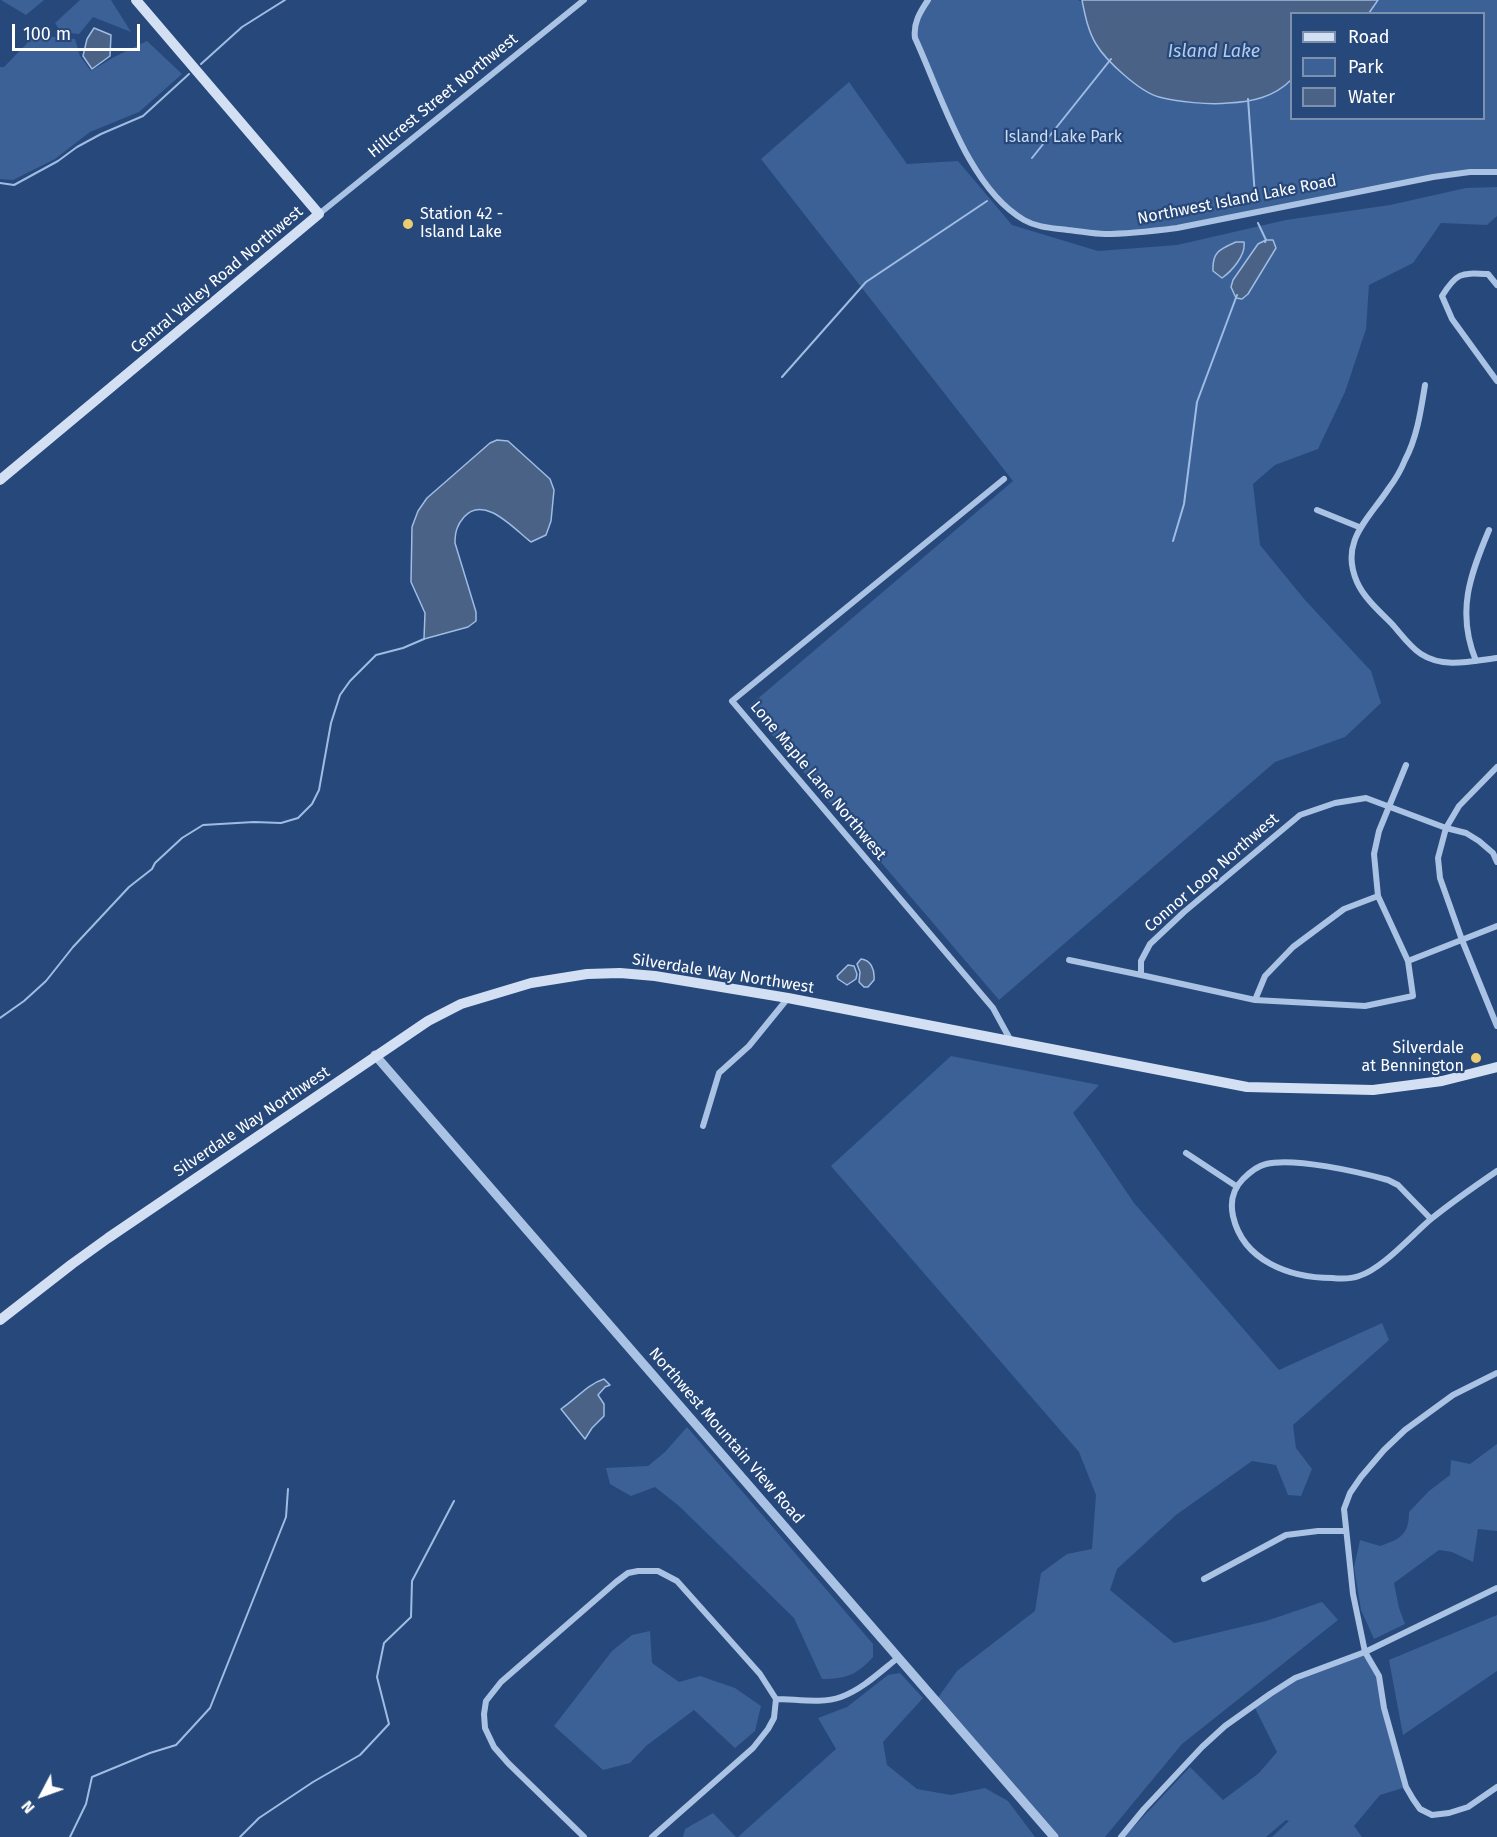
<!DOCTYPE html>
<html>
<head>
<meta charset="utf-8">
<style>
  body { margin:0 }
  #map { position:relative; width:1497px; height:1837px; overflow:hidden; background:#27487a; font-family:"Fira Sans",sans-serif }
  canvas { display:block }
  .legend { position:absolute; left:1290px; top:12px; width:195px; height:108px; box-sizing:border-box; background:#27487a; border:2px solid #7d91af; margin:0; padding:8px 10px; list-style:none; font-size:18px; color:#fff }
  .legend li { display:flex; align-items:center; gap:12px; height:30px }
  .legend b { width:30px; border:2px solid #7d91af }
  .north { position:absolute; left:12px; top:1765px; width:60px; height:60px; -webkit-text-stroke:4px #27487a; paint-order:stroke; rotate:229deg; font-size:16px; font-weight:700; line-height:24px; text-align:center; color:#fff }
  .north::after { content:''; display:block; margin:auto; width:21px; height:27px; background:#fff; clip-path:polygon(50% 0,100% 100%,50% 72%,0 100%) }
  .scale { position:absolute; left:12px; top:24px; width:128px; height:27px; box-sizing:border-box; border:3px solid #fff; border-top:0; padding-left:8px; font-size:18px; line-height:21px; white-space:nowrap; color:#fff; -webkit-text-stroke:4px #27487a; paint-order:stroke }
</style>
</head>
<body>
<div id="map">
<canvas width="1497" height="1837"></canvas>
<ul class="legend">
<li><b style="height:8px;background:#d3e0f4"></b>Road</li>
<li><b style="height:16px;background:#3b6197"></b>Park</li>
<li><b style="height:16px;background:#496286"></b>Water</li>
</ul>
<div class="north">N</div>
<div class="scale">100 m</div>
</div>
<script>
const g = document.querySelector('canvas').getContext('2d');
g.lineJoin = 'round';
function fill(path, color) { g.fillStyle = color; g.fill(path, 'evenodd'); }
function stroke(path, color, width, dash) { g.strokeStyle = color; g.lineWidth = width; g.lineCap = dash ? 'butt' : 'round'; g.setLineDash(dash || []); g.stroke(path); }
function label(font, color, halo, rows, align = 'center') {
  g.font = font + ' "Fira Sans",sans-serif'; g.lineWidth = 4.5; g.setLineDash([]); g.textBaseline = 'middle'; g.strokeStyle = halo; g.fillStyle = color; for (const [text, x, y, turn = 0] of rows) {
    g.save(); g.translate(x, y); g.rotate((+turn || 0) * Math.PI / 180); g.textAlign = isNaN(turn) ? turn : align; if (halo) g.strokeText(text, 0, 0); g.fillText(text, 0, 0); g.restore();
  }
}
fill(new Path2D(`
  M1 0H44L26 15Z
  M80 0H111L131 32 93 17 79 34 61 32 55 23Z
  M928 0H1078L1082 2C1091 44 1103 58 1138 82 1144 87 1153 95 1160 98 1175 102 1213 105 1229 103 1252 102 1274 97 1291 80L1292 118H1484V14L1369 13 1378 0H1497V172H1470L1136 233 1069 230 1024 220 1000 202 963 147 915 38 916 22Z
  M35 35 75 39 80 56 91 71 114 57 147 41 182 74 139 112 90 132 55 159 13 180 0 179V67H4Z
  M849 82 907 164 958 161 1012 225 1098 251 1177 245 1286 220 1390 205 1466 188 1497 187V216L1487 225 1441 223 1413 263 1369 285 1366 329 1345 392 1318 449 1275 465 1253 484 1260 545 1305 600 1371 671 1381 703 1345 737 1275 762 999 1000 748 707 1013 481 761 159Z
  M951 1056 1099 1085 1073 1113 1134 1203 1279 1370 1382 1323 1389 1340 1293 1425 1296 1448 1312 1469 1301 1496 1288 1495 1276 1465 1252 1461 1176 1515 1117 1569 1110 1590 1174 1643 1266 1621 1322 1602 1338 1620 1182 1744 1105 1837H1054L937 1699 957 1671 1035 1611 1041 1573 1067 1554 1092 1549 1096 1495 1079 1452 831 1166Z
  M687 1427 873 1644V1657C857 1675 846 1679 822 1679L794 1618 679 1506 655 1487 631 1496 610 1484 606 1468 648 1466 665 1452Z
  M1497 1444V1531L1478 1529 1473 1562 1452 1552 1439 1550 1394 1583 1399 1608 1405 1624 1374 1639 1361 1610 1354 1567 1360 1540 1380 1546C1400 1539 1409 1535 1409 1512L1429 1491 1450 1475 1451 1460 1470 1464Z
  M1497 1615V1671L1403 1735 1389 1660Z
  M650 1631 652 1663 679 1682 700 1676 735 1688 761 1706 755 1731 735 1748 694 1710 646 1746 630 1763 603 1770 554 1726 612 1651 632 1635Z
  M1365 1652 1379 1676 1406 1787 1380 1795 1354 1826 1362 1837H1272L1289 1821 1286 1820 1266 1837H1124L1190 1767 1223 1800 1259 1773 1277 1752 1254 1706 1295 1678Z
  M900 1673 923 1698 883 1742 887 1765 917 1789 951 1795 985 1788 1008 1801 1035 1837H738L836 1749 818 1718 847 1707 888 1675Z
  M713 1813 736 1837H683L685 1829Z`), '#3b6197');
const water = new Path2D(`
  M1082 0H1378L1369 13 1292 14 1291 80C1274 97 1252 102 1228 103 1210 105 1177 102 1159 97 1140 92 1106 61 1096 44 1088 31 1085 15 1082 0Z
  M94 28 111 35 110 56 92 69 83 56 87 39Z
  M1266 240H1273L1276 248 1248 294 1242 299 1236 298 1231 287 1233 280 1258 244Z
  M1236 242H1244C1246 255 1232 271 1222 278L1213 271C1212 252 1220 249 1236 242Z
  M497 440 508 441 550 479 554 490 551 521 546 535 531 542C514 529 484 494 464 517 457 525 455 532 455 543L476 612V621L468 627 424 639 425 613 411 582 412 527 418 511 427 498 490 443Z
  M861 959C871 960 875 970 874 980L868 987H864L859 982 860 972 857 964Z
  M848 965 854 966 857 974 856 979 847 985 838 979 837 976Z
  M604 1379 610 1385 605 1387 598 1395 604 1404V1416L592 1428 585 1439 561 1409C576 1399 588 1384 604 1379Z`);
fill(water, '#496286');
stroke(water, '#9fbce4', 1.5);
stroke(new Path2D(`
  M201 64 242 27 285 0
  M1248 99 1255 196
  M1032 158 1111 59
  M0 183 14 185 58 161 77 147 101 134 143 116 189 74
  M1258 223 1266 240 1265 242
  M782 377 866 282 987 201
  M1173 541 1184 504 1197 402 1237 295
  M0 1018 24 1001 46 981 73 947 129 887 152 869 155 863 182 838 203 825 254 822 281 823 298 818 312 804 319 790 331 723 340 695 350 681 376 655 403 648 424 639
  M70 1837 86 1804 92 1777 150 1753 176 1745 210 1708 286 1517 288 1489
  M240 1837 259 1818 313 1782 360 1755 389 1724 377 1677 384 1643 411 1617 412 1581 454 1501`), '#9fbce4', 2);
stroke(new Path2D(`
  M928 0C920 12 913 23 915 38 941 94 968 188 1024 220 1038 228 1053 228 1068 230 1080 231 1093 234 1105 234 1129 234 1153 231 1177 228L1433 177 1470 172H1497
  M319 214 584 0
  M1497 285 1488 274C1461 273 1457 272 1442 296L1452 319 1497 381
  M1425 385C1421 410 1417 438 1405 460 1401 470 1395 480 1389 488 1369 519 1339 541 1357 582 1364 598 1380 612 1392 624 1401 634 1410 647 1421 654 1444 669 1472 661 1497 658
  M1004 479 732 701 993 1008 1011 1041
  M1317 510 1359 527
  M1476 661C1456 612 1470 575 1489 530
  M1406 765 1379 831 1374 854 1378 896 1408 961 1413 996 1365 1006 1255 1000 1141 975V961L1150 944 1184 912 1300 815 1335 803 1366 798 1446 828 1466 833 1479 841 1493 853 1497 862
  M1497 767 1459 806 1446 828 1438 858 1440 878 1462 940 1497 1026
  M1069 960 1141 975
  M1408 961 1497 926
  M1255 1000 1265 976 1293 947 1344 909 1378 896
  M703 1126 719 1073 749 1046 788 998
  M1186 1153 1236 1186
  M1431 1219 1398 1185 1388 1180C1359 1172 1294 1157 1266 1164 1257 1166 1250 1172 1243 1179 1233 1189 1230 1202 1233 1216 1243 1261 1290 1278 1332 1278 1341 1279 1351 1279 1359 1276 1382 1269 1412 1235 1431 1219 1452 1202 1475 1186 1497 1171
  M1497 1373 1453 1395 1405 1430 1384 1450 1361 1477 1350 1493 1344 1509 1353 1594 1365 1652 1379 1676 1384 1708 1406 1787 1413 1799 1420 1809 1432 1815 1449 1813 1468 1807 1497 1787
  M1204 1579 1286 1535 1318 1531H1346
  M776 1699C796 1699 822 1704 841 1697 863 1689 881 1671 899 1657
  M584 1837 508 1763 494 1747 485 1728 484 1714 486 1701 501 1682 616 1582 628 1573 638 1571H658L677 1581 760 1674 776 1699 774 1718 768 1729 753 1748 652 1837
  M1121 1837 1144 1809 1202 1747 1225 1726 1270 1694 1295 1678 1365 1652 1497 1588`), '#aac2e3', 6);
stroke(new Path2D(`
  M375 1055 1054 1837`), '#aac2e3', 9);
stroke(new Path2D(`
  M0 480 319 214 136 0
  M0 1320 72 1264 108 1238 428 1021 461 1004 531 983 587 974 620 973 655 976 788 998 1247 1087 1373 1090 1442 1081 1497 1067`), '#d3e0f4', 10);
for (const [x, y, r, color] of [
  [408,224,6,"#ebcc70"],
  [1476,1058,6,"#ebcc70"]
]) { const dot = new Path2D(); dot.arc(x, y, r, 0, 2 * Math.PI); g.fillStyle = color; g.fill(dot); stroke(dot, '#27487a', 2); }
label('16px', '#fff', '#27487a', [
  ["Hillcrest Street Northwest",443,96,-39],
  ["Northwest Island Lake Road",1237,200,-11],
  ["Central Valley Road Northwest",217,280,-40],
  ["Lone Maple Lane Northwest",818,781,50],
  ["Connor Loop Northwest",1212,873,-41],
  ["Silverdale Way Northwest",723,974,9],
  ["Silverdale Way Northwest",252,1122,-34],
  ["Northwest Mountain View Road",726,1436,49]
]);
label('16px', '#cdddf3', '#27487a', [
  ["Island Lake Park",1063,138]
]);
label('16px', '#fff', '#27487a', [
  ["Station 42 -",420,215],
  ["Island Lake",420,233],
  ["Silverdale",1464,1049,"right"],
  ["at Bennington",1464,1067,"right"]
], 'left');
label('italic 18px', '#b5cceb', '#27487a', [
  ["Island Lake",1214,52]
]);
</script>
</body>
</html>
